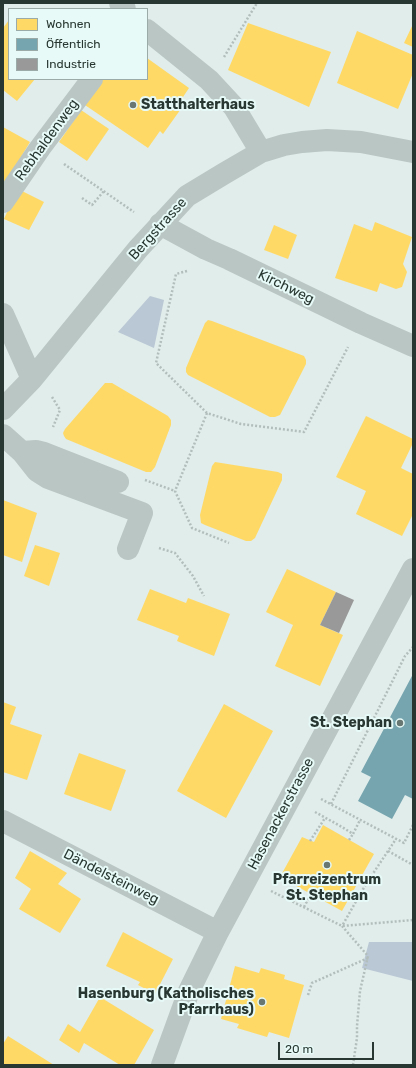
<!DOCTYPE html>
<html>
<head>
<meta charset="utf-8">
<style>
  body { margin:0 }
  #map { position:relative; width:416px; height:1068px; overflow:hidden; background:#e0edeb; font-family:Rubik,sans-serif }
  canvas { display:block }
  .frame { position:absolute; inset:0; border:4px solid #283731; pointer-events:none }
  .legend { position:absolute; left:8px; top:8px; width:140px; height:72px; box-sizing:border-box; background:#e7faf7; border:1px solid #9baca8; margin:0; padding:5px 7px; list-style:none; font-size:12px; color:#283731 }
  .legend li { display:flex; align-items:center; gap:8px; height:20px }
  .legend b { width:20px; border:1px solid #9baca8 }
  .scale { position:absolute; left:278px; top:1042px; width:96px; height:18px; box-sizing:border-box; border:2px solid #283731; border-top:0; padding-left:5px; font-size:12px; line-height:14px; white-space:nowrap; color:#283731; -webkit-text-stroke:3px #e7faf7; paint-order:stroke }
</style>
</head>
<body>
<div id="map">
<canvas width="416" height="1068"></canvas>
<div class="frame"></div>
<ul class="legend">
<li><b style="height:11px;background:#ffd966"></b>Wohnen</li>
<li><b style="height:11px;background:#76a5af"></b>Öffentlich</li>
<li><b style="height:11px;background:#999"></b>Industrie</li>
</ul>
<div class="scale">20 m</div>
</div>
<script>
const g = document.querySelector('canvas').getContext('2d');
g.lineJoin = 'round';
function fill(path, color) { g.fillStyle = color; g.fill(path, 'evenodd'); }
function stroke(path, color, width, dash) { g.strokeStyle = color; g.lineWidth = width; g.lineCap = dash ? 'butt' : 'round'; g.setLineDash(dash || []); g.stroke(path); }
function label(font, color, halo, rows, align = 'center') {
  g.font = font + ' Rubik,sans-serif'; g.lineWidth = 4; g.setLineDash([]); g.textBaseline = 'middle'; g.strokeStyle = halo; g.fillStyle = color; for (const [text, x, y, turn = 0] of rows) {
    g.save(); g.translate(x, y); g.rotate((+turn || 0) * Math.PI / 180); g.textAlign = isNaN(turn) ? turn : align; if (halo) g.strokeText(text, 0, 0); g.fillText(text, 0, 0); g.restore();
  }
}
fill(new Path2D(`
  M150 296 164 300 154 348 118 332Z
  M369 942H413V981L362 968Z`), '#bac7d4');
fill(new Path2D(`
  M9 20V79H35L17 101 3 90V28Z
  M248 23 331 52 309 107 228 70Z
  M413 24V47L404 43Z
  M357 31 413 55V73L398 109 337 83Z
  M147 58 189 88 179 103 183 106 163 134 160 131 148 148 82 103 99 79H147Z
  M81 110 109 129 87 161 59 142Z
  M3 127 30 142 3 187Z
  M22 191 44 202 29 230 4 219 15 194Z
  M375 222 412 237 403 264 407 272 402 287 396 289 380 283 377 292 335 278 354 224 372 231Z
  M274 225 297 235 288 259 264 250Z
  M208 320 212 321 304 356 306 360V364L280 415 275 417H270L188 375 186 372V368L205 323Z
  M105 383H112L168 416 171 420V425L155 467 151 472H146L66 439 64 436 63 433 65 429Z
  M366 416 413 439V443L401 468 413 474V514L402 536 356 514 366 491 336 477Z
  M215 462 278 472 282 474V480L255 538 251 541H246L205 525 201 523 200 515 212 466Z
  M3 500 37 513 22 562 3 555Z
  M35 545 60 553 49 586 24 576Z
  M287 569 336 592 320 625 343 635 320 686 275 666 293 625 266 612Z
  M150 589 186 603 188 598 230 614 214 656 177 641 179 636 137 620Z
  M3 702 16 707 10 724 42 735 27 780 3 772Z
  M224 704 273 731 226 818 177 791Z
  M79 753 126 770 111 811 64 794Z
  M323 825 374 854 342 911 280 877 302 837 314 842Z
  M30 851 67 873 58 884 81 899 60 933 19 909 31 889 15 878Z
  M123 932 173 959 155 994 138 985 140 982 106 966Z
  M235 966 259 973 261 968 285 975 284 979 304 985 289 1038 269 1032 267 1037 237 1028 239 1024 221 1019Z
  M100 997 154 1030 134 1065H120L84 1043 79 1053 59 1040 68 1024 80 1032Z
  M8 1036 54 1065H3V1044Z`), '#ffd966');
fill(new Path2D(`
  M413 674V799L405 795 392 819 358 801 371 777 361 772Z`), '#76a5af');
fill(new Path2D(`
  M336 592 354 600 339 633 320 625Z`), '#999');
stroke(new Path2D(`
  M224 57 257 3
  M64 164 134 212
  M82 198 92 205 104 191
  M187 271 176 274 156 363 207 413 241 424 304 432 348 347
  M52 397 60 410 53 427
  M207 413 175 491 192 528 229 543
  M145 480 175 491
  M159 548 175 553 193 576 204 596
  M321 799 404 843 413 825
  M331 804 405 656 413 647
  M315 812 342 827 353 834 360 820
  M349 840 353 834
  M310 841 325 818
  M388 851 413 865
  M271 891 342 926 413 920
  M304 907 311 894
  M308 995 312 983 368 958
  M213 1005 219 1008
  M353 1065 357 1038V1026L360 991 368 956 342 926 366 884 396 839`), '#b2bebb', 2.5, [2, 2]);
stroke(new Path2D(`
  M120 3 125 9
  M147 30 209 80 234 107 261 152
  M3 202 40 148 92 79
  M160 224 206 249 229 259 361 323 413 346
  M3 314 32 379
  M3 409 32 379 138 249 187 196 225 173 261 152 284 145 302 142 327 140 361 142 413 152
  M3 435 22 452 37 471 48 478 142 513 128 549
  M22 452 36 451 44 453 118 482
  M3 821 218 932
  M162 1065 189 991 218 932 413 569`), '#b9c6c3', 22);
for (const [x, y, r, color] of [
  [133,105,4,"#687772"],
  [400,723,4,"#687772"],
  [327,865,4,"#687772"],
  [262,1002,4,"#687772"]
]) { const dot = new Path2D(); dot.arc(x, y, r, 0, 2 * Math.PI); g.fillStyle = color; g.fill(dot); stroke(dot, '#e7faf7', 1.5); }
label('bold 14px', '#283731', '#e7faf7', [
  ["Statthalterhaus",141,105,"left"],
  ["St. Stephan",392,723],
  ["Pfarreizentrum",327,880,"center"],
  ["St. Stephan",327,896,"center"],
  ["Hasenburg (Katholisches",254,994],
  ["Pfarrhaus)",254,1010]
], 'right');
label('14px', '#283731', '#e7faf7', [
  ["Rebhaldenweg",47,140,-54],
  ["Bergstrasse",158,229,-48],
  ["Kirchweg",286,287,26],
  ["Hasenackerstrasse",281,814,-62],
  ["Dändelsteinweg",111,877,27]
]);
</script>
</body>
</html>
